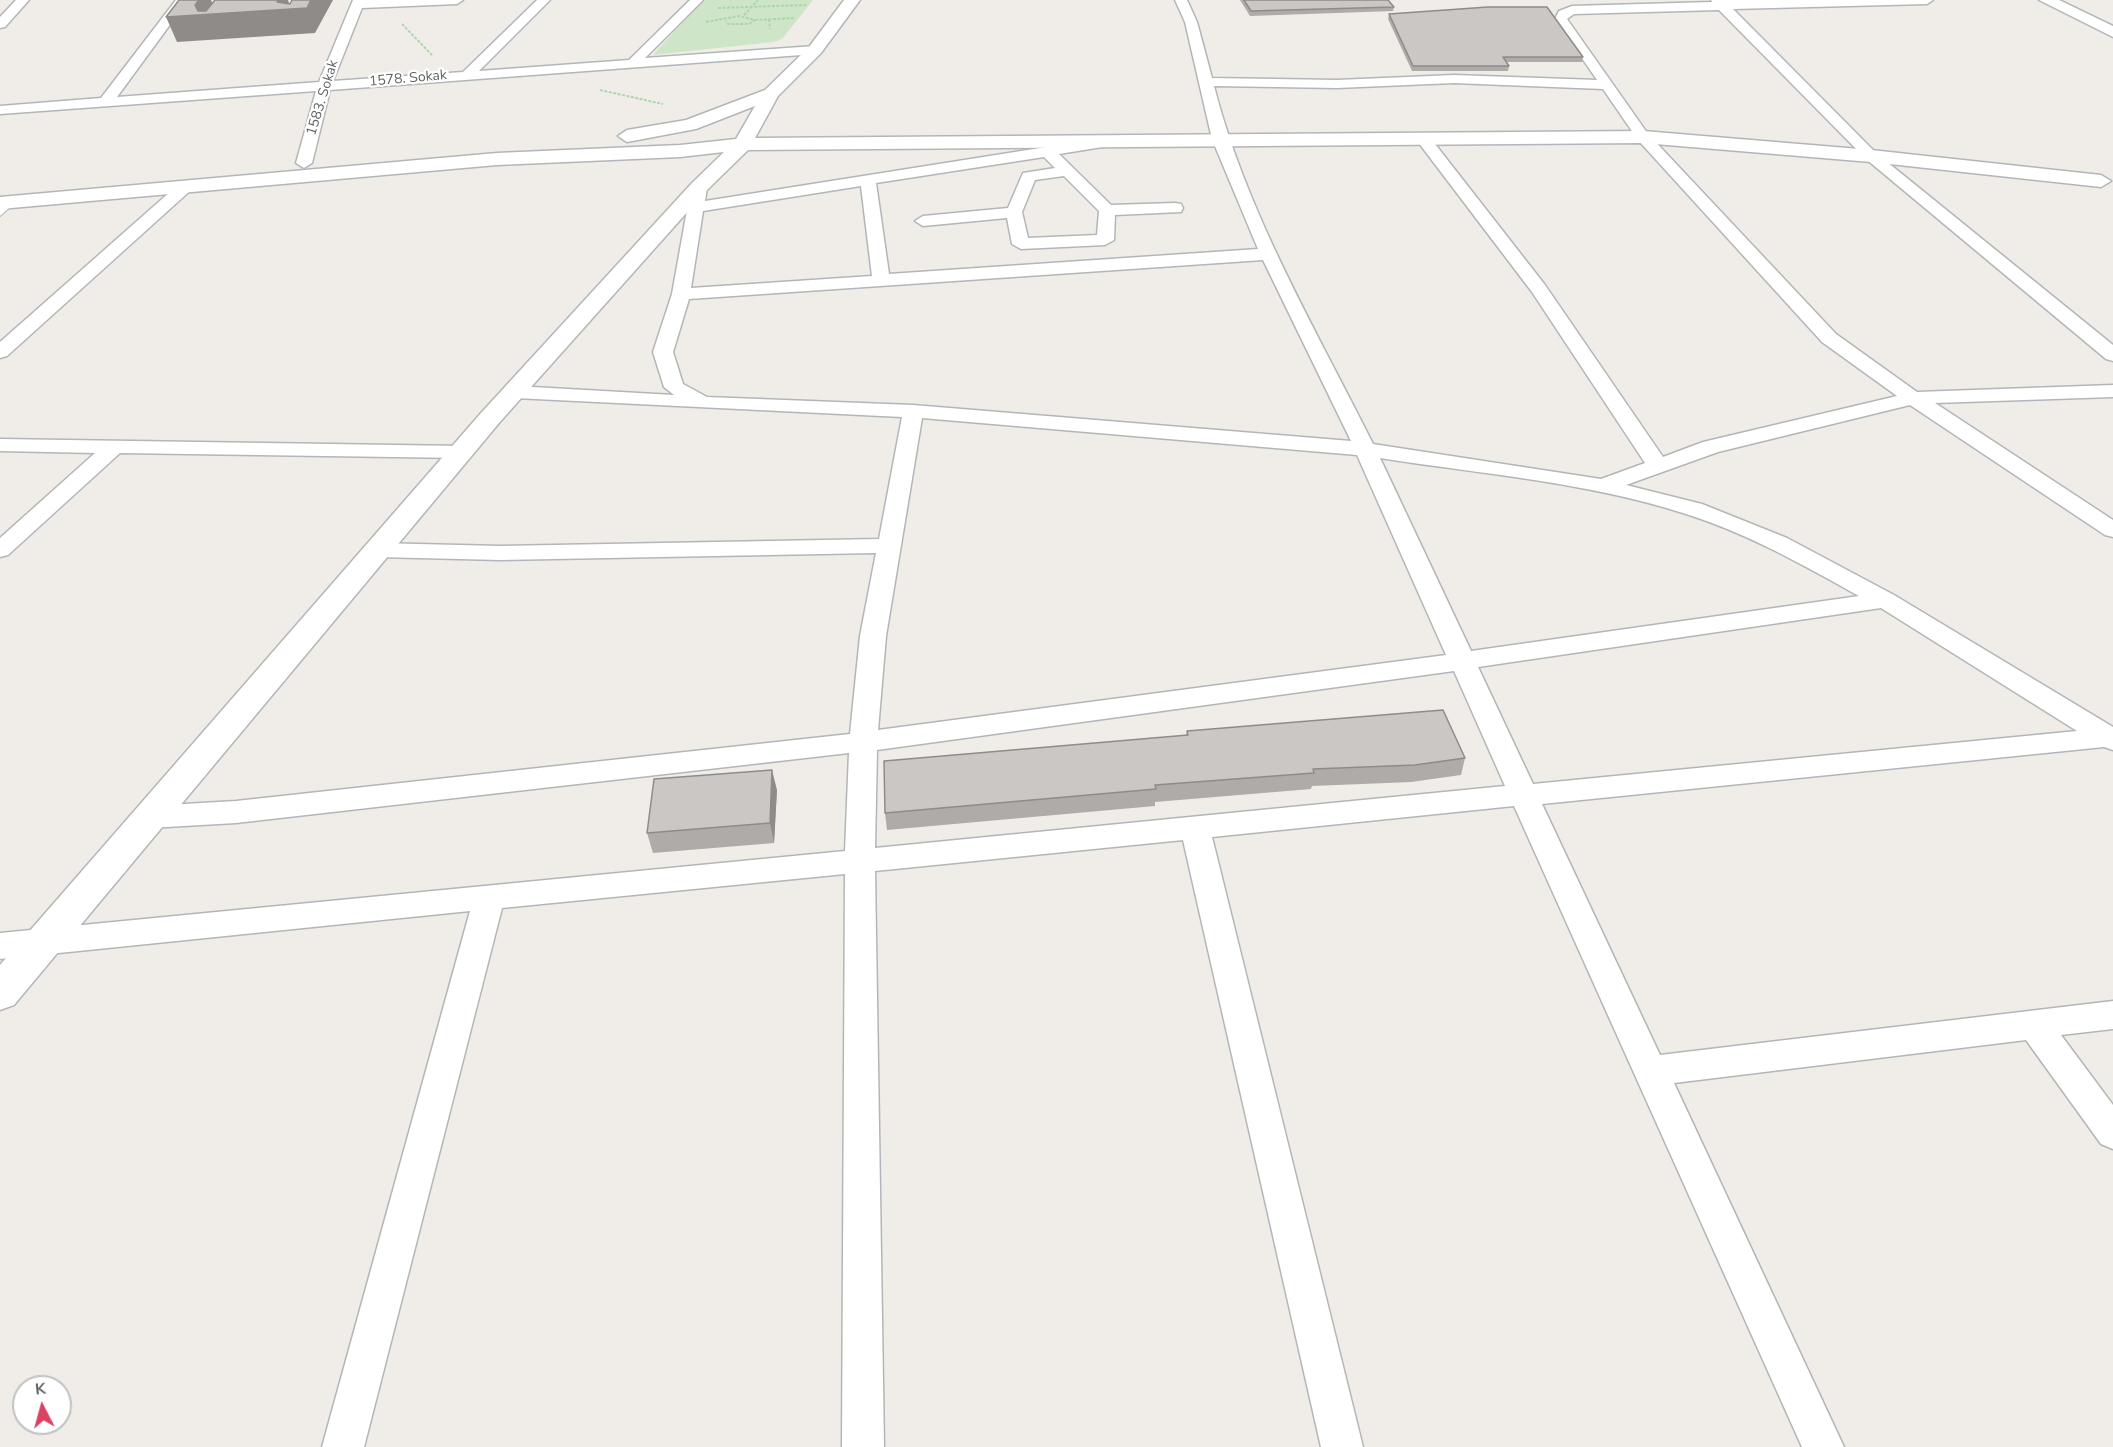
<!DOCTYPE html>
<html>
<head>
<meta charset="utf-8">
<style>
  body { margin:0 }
  #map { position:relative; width:2113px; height:1447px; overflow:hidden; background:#f0ece8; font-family:"Nunito Sans",sans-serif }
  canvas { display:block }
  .north { position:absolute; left:12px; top:1375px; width:60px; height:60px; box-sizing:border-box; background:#fff; border:2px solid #bfc1c2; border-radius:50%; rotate:354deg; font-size:16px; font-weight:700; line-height:24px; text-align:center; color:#5f6467 }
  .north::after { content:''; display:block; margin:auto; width:21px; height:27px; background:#db4262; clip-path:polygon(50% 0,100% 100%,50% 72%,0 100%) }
</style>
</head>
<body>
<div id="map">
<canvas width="2113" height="1447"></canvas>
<div class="north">K</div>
</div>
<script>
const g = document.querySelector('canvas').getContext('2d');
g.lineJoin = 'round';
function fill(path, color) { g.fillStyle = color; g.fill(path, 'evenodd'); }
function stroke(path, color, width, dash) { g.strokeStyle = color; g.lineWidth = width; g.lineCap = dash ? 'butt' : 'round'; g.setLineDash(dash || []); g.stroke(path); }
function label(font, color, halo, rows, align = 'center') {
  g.font = font + ' "Nunito Sans",sans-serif'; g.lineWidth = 4.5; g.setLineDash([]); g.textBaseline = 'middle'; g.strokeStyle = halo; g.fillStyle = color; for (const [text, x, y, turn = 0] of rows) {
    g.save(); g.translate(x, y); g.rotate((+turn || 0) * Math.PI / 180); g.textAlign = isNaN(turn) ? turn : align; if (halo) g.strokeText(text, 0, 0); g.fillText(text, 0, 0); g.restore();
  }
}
fill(new Path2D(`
  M703 0H813L782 39 773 42 653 55Z`), '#cfe5c7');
const service = new Path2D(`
  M10 199 17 201 0 216V209Z`);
const minor = new Path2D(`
  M16 0H29L5 27 0 28V17Z
  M176 0H188L117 97 319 82 353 0H463L457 4 362 8 333 81 463 72 537 0H550L479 71 629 60 690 0H703L645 58 815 46 822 50 815 54 330 90 312 163 304 168 296 163 316 91 0 114V106L101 98Z
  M1175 0H1187L1197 22 1212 78 1337 80 1454 75 1597 80 1555 19 1559 11 1572 6 1712 2 1711 0H1933L1927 4 1733 9 1876 153 2113 345V361L2106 359 1866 159 1719 10 1574 14 1567 19 1648 134 1836 334 1917 392 2113 385V397L1935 403 2113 520V537L2105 535 1910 405 1718 452 1626 485 1702 504 1787 538 1894 595 2113 727V750L2104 747 1542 804 1660 1055 2113 1001V1029L2061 1035 2113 1105V1149L2101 1144 2026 1040 1674 1083 1844 1447H1802L1514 806 1212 837 1363 1447H1321L1183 840 875 871 884 1447H842L845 874 502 908 364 1447H322L470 911 0 959V933L845 851 849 753 236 823 149 828 139 825 135 817 139 809 149 806 236 801 850 734 860 636 876 553 500 560 377 557 369 555 365 550 369 545 377 543 500 546 879 539 902 417 515 398 508 396 505 392 508 388 515 386 674 395 664 387 653 352 672 294 691 188 699 183 707 188 705 201 1116 136 1124 141 1121 144 1059 154 1111 205 1175 203 1181 204 1183 208 1181 212 1115 215 1114 240 1105 245 1021 249 1012 244 1007 218 923 226 915 221 923 216 1008 208 1023 173 1055 168 1044 157 876 183 889 274 1258 249 1212 139 1185 22ZM1454 83 1603 89 1638 140 1822 342 1897 396 1703 442 1663 457 1545 285 1428 135 1423 133 1415 138 1532 292 1645 463 1601 479 1373 444C1315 328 1246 212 1214 86L1337 88ZM1064 176 1099 211 1097 235 1028 238 1022 212 1035 180ZM861 186 872 276 691 288 703 211ZM1263 260 1351 441 913 405 707 397 683 384 673 352 689 299ZM922 418 1357 455 1446 655 878 730 886 636ZM1380 458C1481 474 1588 482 1686 514 1747 533 1803 565 1859 596L1471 651ZM1881 608 2077 731 1533 784 1478 667ZM1454 671 1505 786 875 848 877 750Z
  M185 182 191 184 193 187 191 190 7 356 0 358V342L179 184Z
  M0 439 462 446 470 447 473 452 470 457 462 458 120 453 8 555 0 557V538L95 453 0 451Z`);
const tertiary = new Path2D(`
  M844 0H860L821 53 778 96 755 138 1643 131 1871 150 2101 175 2111 181 2101 187 1871 162 1643 143 748 150 706 191 499 423 14 1005 0 1010V965L481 413 692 183 724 152 680 157 497 165 0 209V197L497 153 680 145 736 139 755 106 696 129 627 142 618 136 627 130 686 120 765 90 809 47Z
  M2039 0H2059L2113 26V37Z`);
stroke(service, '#b3b6b9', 2);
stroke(minor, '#b3b6b9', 3);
stroke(tertiary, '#b3b6b9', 3);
stroke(new Path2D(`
  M718 8 806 5
  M744 15 758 0
  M769 19 770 29
  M755 20 795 18
  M706 22 739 16 755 20 749 24H728L726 21
  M402 24 432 55
  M600 90 663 104`), '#acd6ab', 2, [3, 1.5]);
fill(service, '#fff');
fill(minor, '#fff');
fill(tertiary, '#fff');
fill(new Path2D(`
  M1240 0H1388L1394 7 1393 11 1250 16Z
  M1389 14 1583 57 1582 62H1506L1509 66 1508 71H1412L1388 19Z
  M1187 731 1465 758 1461 775 1411 782 1312 786 1311 789 1155 802V806L887 830 885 813 1186 736Z
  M777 790 774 843 653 853 647 833Z`), '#afaba9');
fill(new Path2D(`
  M199 0H211L217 14 277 2 278 0H288L291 9 311 0H333L315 33 177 42 166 17 195 5Z
  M772 770 777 790 774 843 770 823Z`), '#8e8b89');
const building = new Path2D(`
  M179 0H199L195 5 198 11H206L215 0H278L277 2 290 4 292 0H311L307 8 166 17Z
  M1244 0H1388L1394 7 1251 11Z
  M1488 7H1547L1583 57H1503L1509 66H1413L1389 14Z
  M1443 710 1465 758 1415 765 1313 769 1314 773 1155 785 1156 789 885 813 884 761 1188 735 1187 731Z
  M772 770 770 823 647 833 654 779Z`);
fill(building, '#cbc7c4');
stroke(building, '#8e8b89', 1.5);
label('14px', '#5f6467', '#fff', [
  ["1578. Sokak",408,79,-5],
  ["1583. Sokak",323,98,-73]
]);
</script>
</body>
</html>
